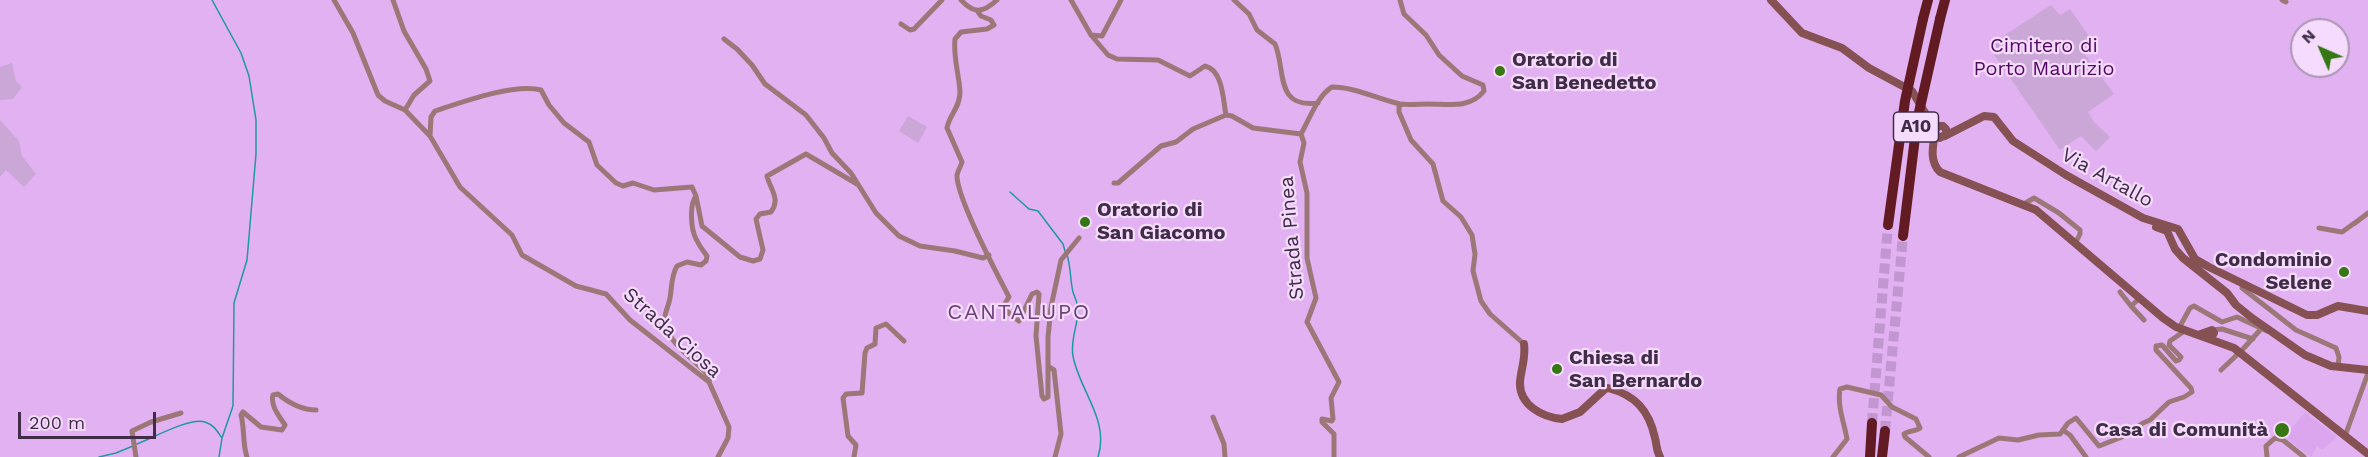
<!DOCTYPE html>
<html>
<head>
<meta charset="utf-8">
<style>
  body { margin:0 }
  #map { position:relative; width:2368px; height:457px; overflow:hidden; background:#e2b1f2; font-family:"Work Sans",sans-serif }
  canvas { display:block }
  .north { position:absolute; left:2290px; top:18px; width:60px; height:60px; box-sizing:border-box; background:#f5dcfe; border:2px solid #ad96b4; border-radius:50%; rotate:315deg; font-size:16px; font-weight:700; line-height:24px; text-align:center; color:#402c46 }
  .north::after { content:''; display:block; margin:auto; width:21px; height:27px; background:#367613; clip-path:polygon(50% 0,100% 100%,50% 72%,0 100%) }
  .scale { position:absolute; left:18px; top:412px; width:138px; height:27px; box-sizing:border-box; border:3px solid #402c46; border-top:0; padding-left:8px; font-size:18px; line-height:21px; white-space:nowrap; color:#402c46; -webkit-text-stroke:4px #f5dcfe; paint-order:stroke }
</style>
</head>
<body>
<div id="map">
<canvas width="2368" height="457"></canvas>
<div class="north">N</div>
<div class="scale">200 m</div>
</div>
<script>
const g = document.querySelector('canvas').getContext('2d');
g.lineJoin = 'round';
function fill(path, color) { g.fillStyle = color; g.fill(path, 'evenodd'); }
function stroke(path, color, width, dash) { g.strokeStyle = color; g.lineWidth = width; g.lineCap = dash ? 'butt' : 'round'; g.setLineDash(dash || []); g.stroke(path); }
function label(font, color, halo, rows, align = 'center') {
  g.font = font + ' "Work Sans",sans-serif'; g.lineWidth = 4.5; g.setLineDash([]); g.textBaseline = 'middle'; g.strokeStyle = halo; g.fillStyle = color; for (const [text, x, y, turn = 0] of rows) {
    g.save(); g.translate(x, y); g.rotate((+turn || 0) * Math.PI / 180); g.textAlign = isNaN(turn) ? turn : align; if (halo) g.strokeText(text, 0, 0); g.fillText(text, 0, 0); g.restore();
  }
}
fill(new Path2D(`
  M2305 412 2337 437 2322 450 2317 446 2311 457 2287 439 2289 436 2287 434Z`), '#dca6ee');
fill(new Path2D(`
  M2051 5 2060 15 2070 9 2096 46 2084 53 2114 94 2088 112 2094 122 2110 137 2096 151 2081 136 2060 150 1988 46Z
  M12 63 16 81 22 87 13 99 0 100V67Z
  M908 116 927 127 918 143 899 131Z
  M0 120 19 141 22 156 36 174 24 187 6 170 0 177Z`), '#caa7d7');
stroke(new Path2D(`
  M212 0 241 53 249 76 256 120V154L247 260 234 303 233 406 222 438
  M1010 192 1029 209 1038 211 1063 244 1065 251
  M1067 255C1071 267 1070 280 1073 292 1075 298 1078 303 1078 310 1078 325 1070 340 1073 356 1079 390 1110 420 1098 457
  M137 444C153 438 190 417 205 422 214 425 217 431 222 438L219 457
  M99 457 116 453 133 446`), '#1e98a2', 1.5);
stroke(new Path2D(`
  M1872 423 1888 225
  M1885 431 1903 236`), '#c296d0', 10, [10, 5]);
stroke(new Path2D(`
  M334 0 353 33 378 95 385 101 405 110 430 136 460 187 512 235 522 255 576 286 606 294 630 320 709 382 729 427 728 438 718 457
  M393 0 404 31 426 69 430 81 414 95 405 110
  M961 0C974 14 983 13 997 0
  M1071 0 1091 35 1108 55 1117 59 1158 60 1190 76 1205 66C1223 70 1223 100 1226 115
  M1234 0 1249 14 1257 30 1275 44C1286 69 1274 109 1318 103
  M2282 0 2286 2
  M978 12 981 16 991 20 994 25 987 29 961 32 955 39C953 57 959 74 960 92 960 108 949 115 947 128L962 162C961 166 958 170 957 175 956 197 997 274 1009 297L1004 305V309L1019 321 1032 294 1037 292 1039 294 1036 336 1042 396 1044 399 1048 397V337L1051 307 1061 260 1079 238
  M901 24 910 30 914 29 942 0
  M1091 35 1102 36 1121 0
  M724 39 737 49 752 65 765 84 806 115 824 138 832 153 851 173 876 213 899 236 920 246 955 251 983 258 989 255
  M1403 104 1399 106V112L1411 140 1433 164 1443 201 1461 217 1472 235 1475 254 1473 271 1481 301 1490 314 1524 344
  M1226 115 1232 116 1253 128 1301 134C1309 120 1318 95 1332 87 1355 87 1377 99 1400 104 1408 105 1419 104 1428 104 1448 104 1470 109 1484 91L1483 85 1462 76 1439 55 1426 35 1404 14 1400 0
  M1301 134 1304 143 1300 162 1307 193V258L1316 298 1307 322 1339 382 1331 398 1333 419 1332 421 1322 419V422L1334 434V457
  M430 136 431 117 435 111C462 102 514 83 541 90L549 105 564 123 589 142 597 165 616 183 623 186 633 183 654 190 692 187 696 196C689 205 691 229 696 239 699 245 703 251 707 256L706 261 701 265 687 262 677 266C671 276 672 287 670 298 669 304 666 310 665 316 662 342 698 360 710 378L709 382
  M1114 183H1118L1161 146 1176 142 1193 129 1226 115
  M696 196 702 226 740 257 753 261 760 259 763 250 756 219 760 214 771 212C781 199 770 189 767 176L806 154 857 184
  M2022 205 2034 198 2059 213 2080 230V234L2075 244
  M2355 223 2368 213
  M2319 228 2342 232 2356 222
  M2242 288 2296 330 2336 348 2339 357 2338 367
  M2120 292 2131 306 2140 298
  M2131 306 2144 320
  M2179 328 2190 308 2194 306 2222 322 2237 317 2267 331
  M2212 330 2222 329 2253 339
  M2243 349 2261 329
  M1049 367 1054 370 1061 434 1055 457
  M2221 370 2240 352
  M1213 417 1224 444 1225 457
  M2064 431 2070 435 2086 457
  M2345 436 2368 373
  M136 457 132 431 151 422 181 413
  M247 457C242 442 245 430 241 415L243 412 261 427 282 430 285 425C279 416 270 405 273 395L278 394C289 403 302 410 316 410
  M854 457 856 445 848 436 843 398 846 394 862 393 865 353 867 348 875 344 876 328 886 324 904 341
  M1833 457 1847 439C1844 422 1837 406 1840 389L1847 387 1881 395 1892 407 1916 419 1920 428C1915 432 1909 430 1904 434L1905 437 1929 457
  M1959 457 1999 438 2018 440 2039 435 2060 434 2068 423 2076 418 2099 446 2122 437 2143 423 2150 420 2169 402 2184 397 2192 392 2191 388 2156 350V346L2162 345 2176 361 2179 360 2181 357 2169 345 2170 341 2186 330
  M2267 457 2266 446 2275 438 2283 440 2304 457`), '#9c7778', 5);
stroke(new Path2D(`
  M1771 0 1802 33 1842 48 1869 68 1912 91 1933 126 1936 135 1940 138 1946 134V129L1943 126H1939L1935 130
  M1935 133C1933 146 1929 161 1940 172L2036 210 2163 318 2176 327 2234 348 2368 454
  M1945 136 1984 116 1994 117 2013 141 2066 175 2143 218 2178 229 2195 259 2209 267 2307 315H2317L2338 306 2368 311
  M2156 227 2167 231 2175 249 2183 258 2227 293 2236 305 2252 318 2305 355 2331 366 2368 370
  M2198 335 2212 330 2214 333 2211 338
  M1524 344C1526 358 1521 369 1520 382 1519 405 1542 417 1562 419L1580 412 1605 389 1608 388C1635 395 1649 410 1655 438 1657 445 1656 450 1660 457`), '#855153', 8);
stroke(new Path2D(`
  M1923 19 1928 0
  M1940 19 1945 0
  M1870 457 1872 423
  M1882 457 1885 431`), '#621a23', 10);
stroke(new Path2D(`
  M1888 225 1905 101 1923 19
  M1903 236 1917 121 1940 19`), '#621a23', 10);
for (const [x, y, r, color] of [
  [1500,71,6,"#367613"],
  [1085,222,6,"#367613"],
  [2344,272,6,"#367613"],
  [1557,369,6,"#367613"],
  [2282,430,8,"#367613"]
]) { const dot = new Path2D(); dot.arc(x, y, r, 0, 2 * Math.PI); g.fillStyle = color; g.fill(dot); stroke(dot, '#f5dcfe', 2); }
for (const [x, y, w] of [
  [1916,127,45]
]) { const box = new Path2D(); box.roundRect(x - w / 2, y - 15, w, 30, 4.5); g.fillStyle = '#f5dcfe'; g.fill(box); stroke(box, '#402c46', 1.5); }
label('bold 18px', '#402c46', null, [
  ["A10",1916,127]
]);
label('20px', '#550669', '#f5dcfe', [
  ["Cimitero di",2044,46],
  ["Porto Maurizio",2044,69]
]);
label('bold 20px', '#402c46', '#f5dcfe', [
  ["Oratorio di",1512,60],
  ["San Benedetto",1512,83],
  ["Oratorio di",1097,210],
  ["San Giacomo",1097,233],
  ["Condominio",2332,260,"right"],
  ["Selene",2332,283,"right"],
  ["Chiesa di",1569,358],
  ["San Bernardo",1569,381],
  ["Casa di Comunità",2268,430,"right"]
], 'left');
label('20px', '#402c46', '#f5dcfe', [
  ["Via Artallo",2107,178,29],
  ["Strada Pinea",1292,238,-95],
  ["Strada Ciosa",672,333,42]
]);
g.letterSpacing = '1.5px';
label('22px', '#6d417b', '#f5dcfe', [
  ["CANTALUPO",1019,313]
]);
g.letterSpacing = '0px';
</script>
</body>
</html>
